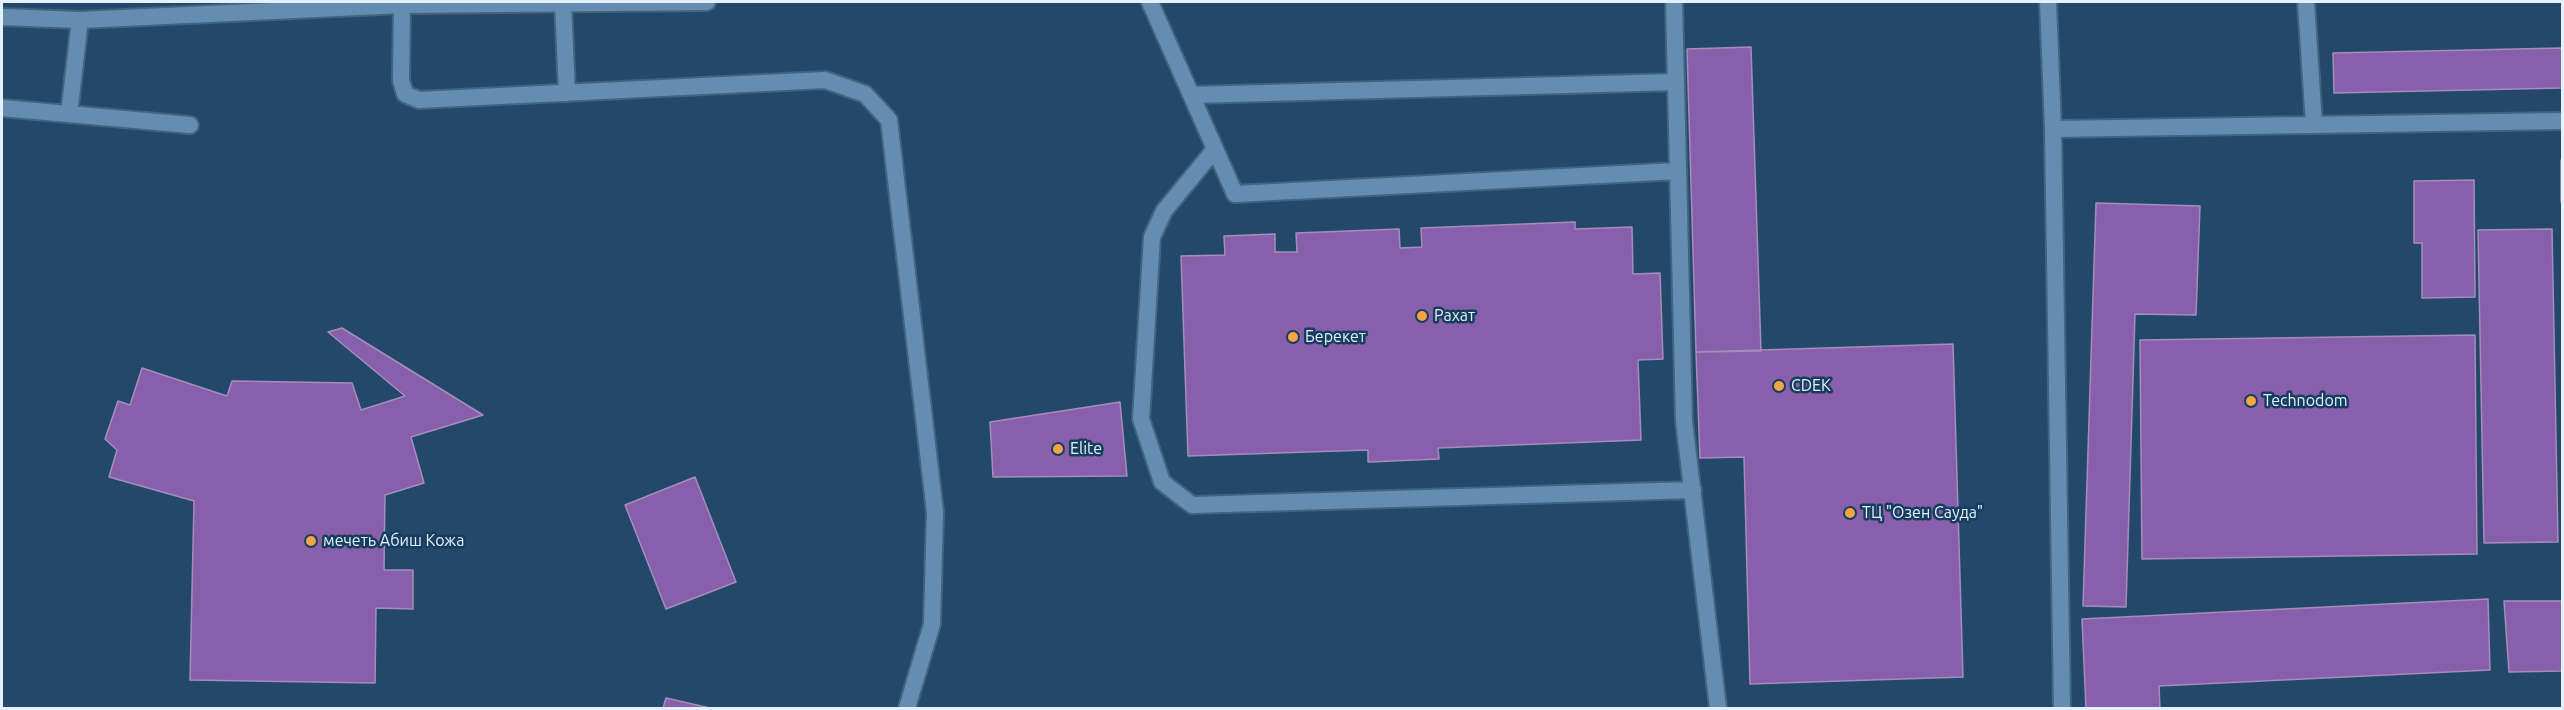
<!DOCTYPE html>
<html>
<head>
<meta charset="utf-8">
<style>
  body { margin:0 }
  #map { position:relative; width:2564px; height:710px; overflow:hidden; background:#234869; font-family:Ubuntu,sans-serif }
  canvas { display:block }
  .frame { position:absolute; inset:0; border:3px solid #e4f1fd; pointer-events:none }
</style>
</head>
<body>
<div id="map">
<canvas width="2564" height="710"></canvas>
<div class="frame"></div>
</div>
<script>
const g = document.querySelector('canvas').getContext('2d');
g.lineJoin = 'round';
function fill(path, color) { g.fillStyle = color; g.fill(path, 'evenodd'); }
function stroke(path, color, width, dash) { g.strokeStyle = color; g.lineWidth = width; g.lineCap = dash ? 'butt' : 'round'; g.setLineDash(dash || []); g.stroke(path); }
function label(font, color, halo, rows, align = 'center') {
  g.font = font + ' Ubuntu,sans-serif'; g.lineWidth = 5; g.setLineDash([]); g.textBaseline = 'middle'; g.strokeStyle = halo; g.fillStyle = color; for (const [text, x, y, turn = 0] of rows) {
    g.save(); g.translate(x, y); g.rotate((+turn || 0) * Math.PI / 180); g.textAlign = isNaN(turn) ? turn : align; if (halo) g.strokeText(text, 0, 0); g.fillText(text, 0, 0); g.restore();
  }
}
const building = new Path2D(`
  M1751 47 1761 351 1696 352 1687 49Z
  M2562 48V88L2334 93 2333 53Z
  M2561 160H2562V202H2561Z
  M2474 180 2475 297 2422 298V243H2414V181Z
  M2096 203 2200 206 2196 315 2135 314 2126 607 2083 606Z
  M1575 222V229L1632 227 1633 274 1660 273 1663 359 1638 360 1641 440 1438 448 1439 459 1368 462V450L1188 456 1181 256 1225 255 1224 236 1275 234V252H1297L1296 233 1399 229 1400 248 1422 247 1421 228Z
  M2552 229 2558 542 2484 543 2478 230Z
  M342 328 483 415 411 437 424 483 385 495 384 570H413V609L376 608 375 683 190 680 194 501 109 477 117 450 105 439 118 401 130 405 142 368 227 396 232 381 352 383 361 410 405 396 328 332Z
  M2475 335 2477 554 2142 559 2140 340Z
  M1953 344 1963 677 1750 684 1744 457 1700 458 1696 352Z
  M1120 402 1127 476 993 477 990 422Z
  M695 477 736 582 666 609 625 505Z
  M2488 599 2490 670 2159 686 2160 708H2086L2082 619Z
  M2504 601H2562V671L2509 672Z
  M666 698 710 708H663Z`);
fill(building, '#885fab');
stroke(building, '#a58ebc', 1.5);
const service = new Path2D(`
  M1150 2 1235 194 1678 171
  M1674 2 1684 421 1718 708
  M2048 2 2053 129 2062 708
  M2306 2 2314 125
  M563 3 567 93
  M402 5 401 80 405 94 419 100 825 80 865 94 889 120 935 512 932 624 907 708
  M1191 95 1676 82
  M2 108 190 125
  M69 114 80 20
  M2053 129 2562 121
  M1215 149 1164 211 1152 237 1141 419 1162 482 1192 505 1693 490`);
const tertiary = new Path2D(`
  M2 17 80 20 402 5 707 2`);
stroke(service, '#43647e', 20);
stroke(tertiary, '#43647e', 20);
stroke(service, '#658db2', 16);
stroke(tertiary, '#658db2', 16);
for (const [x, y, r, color] of [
  [1422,316,6,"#f3a443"],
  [1293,337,6,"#f3a443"],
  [1779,386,6,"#f3a443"],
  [2251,401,6,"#f3a443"],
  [1058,449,6,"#f3a443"],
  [1850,513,6,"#f3a443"],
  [311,541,6,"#f3a443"]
]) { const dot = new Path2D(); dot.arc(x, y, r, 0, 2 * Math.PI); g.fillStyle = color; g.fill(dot); stroke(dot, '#173d5e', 2); }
label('16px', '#e4f1fd', '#173d5e', [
  ["Рахат",1434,316],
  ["Берекет",1305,337],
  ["CDEK",1791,386],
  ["Technodom",2263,401],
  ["Elite",1070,449],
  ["ТЦ \"Озен Сауда\"",1862,513],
  ["мечеть Абиш Кожа",323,541]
], 'left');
</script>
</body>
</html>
